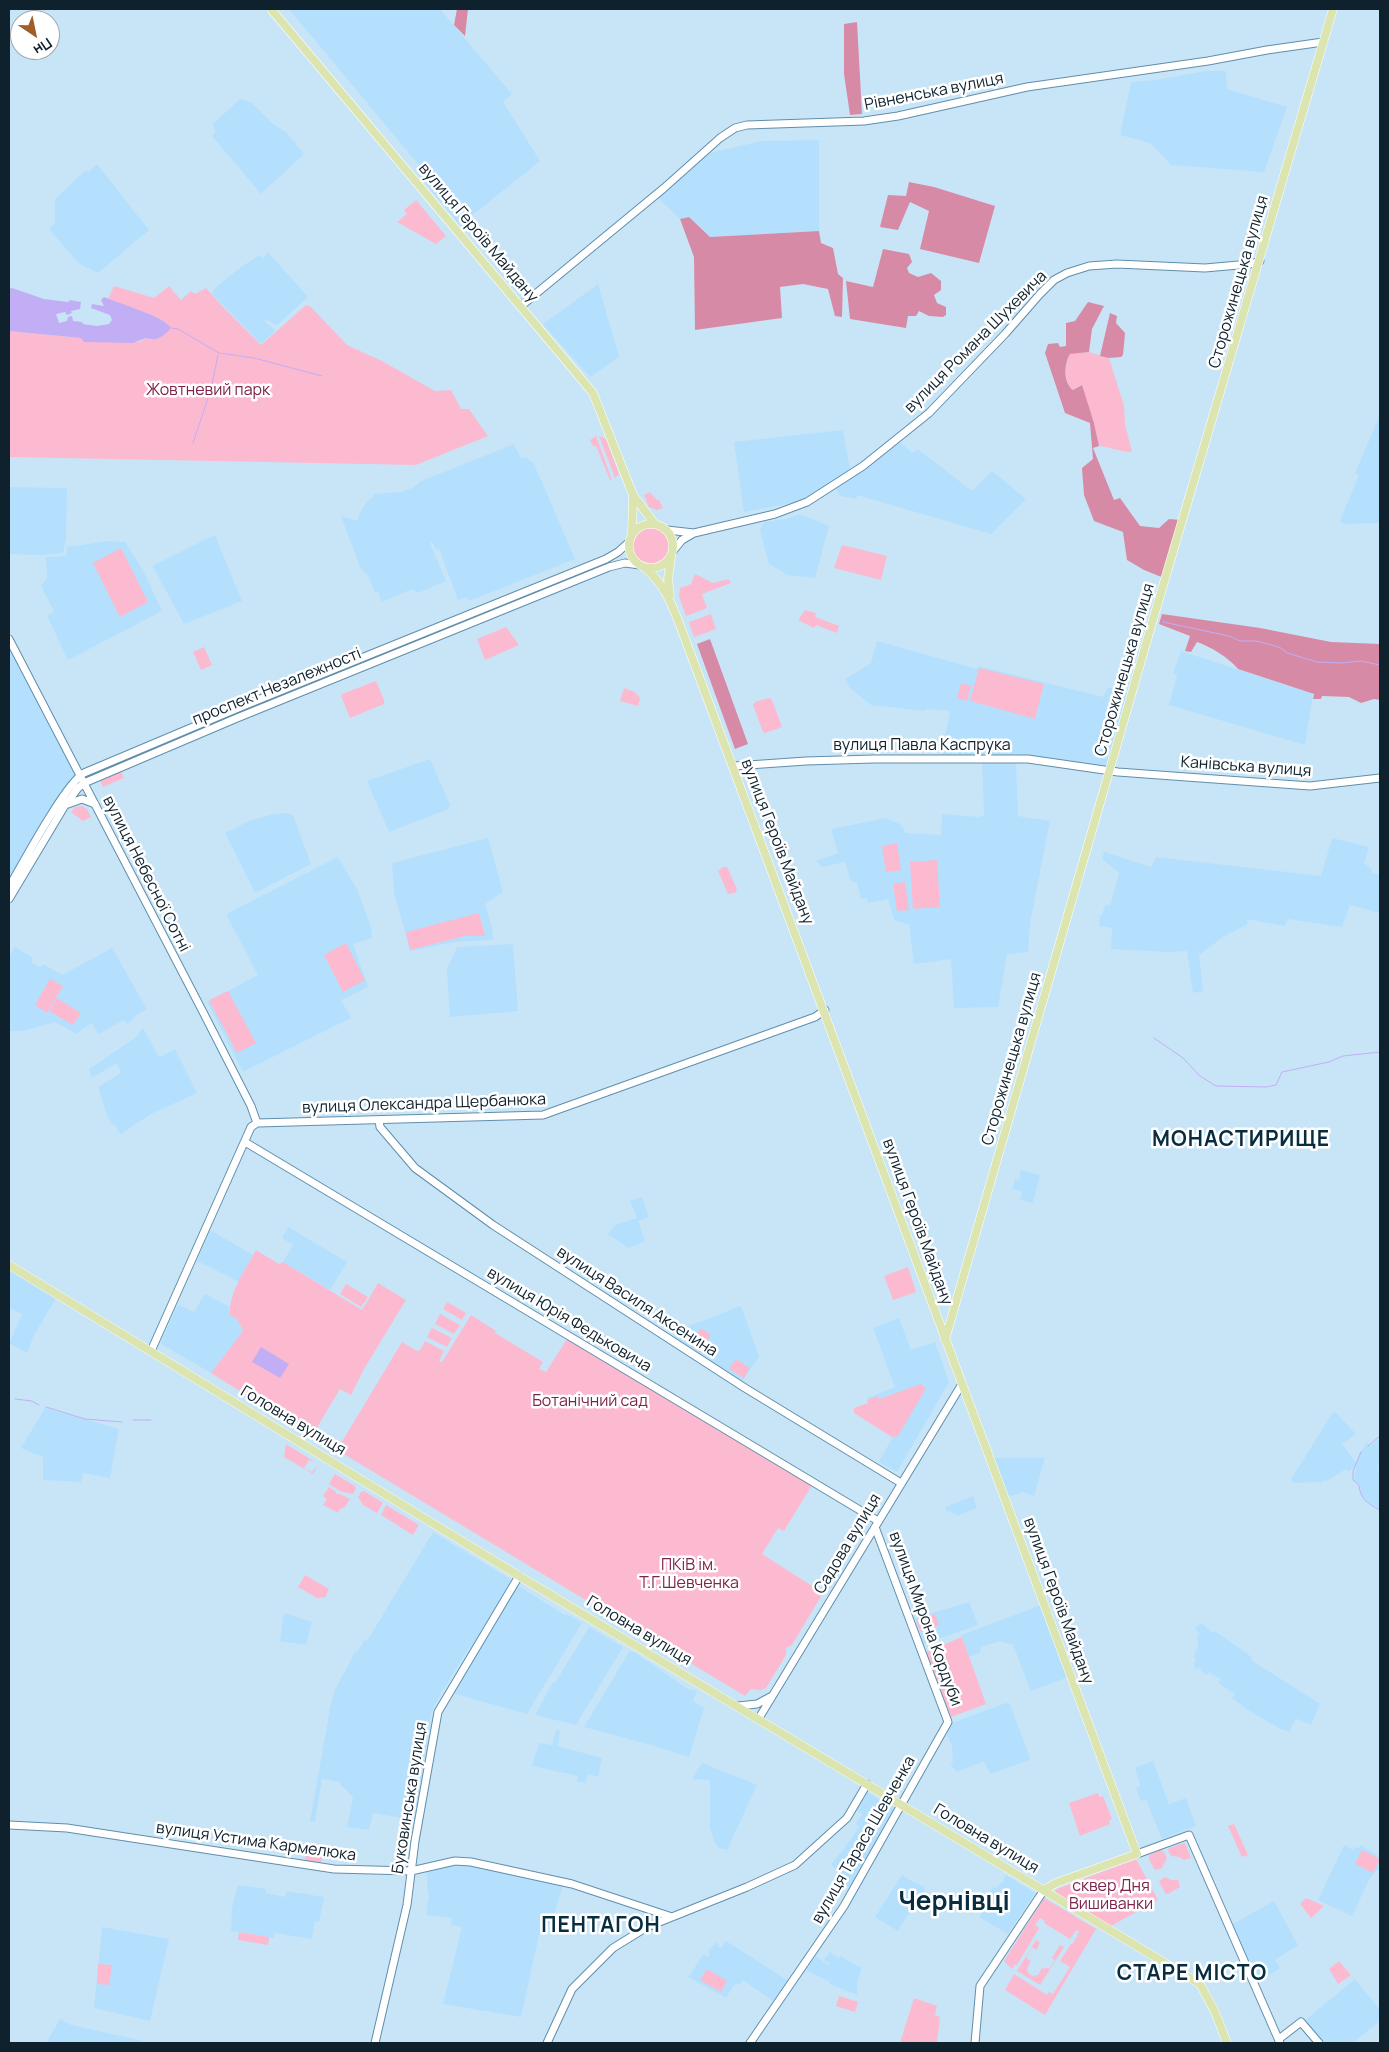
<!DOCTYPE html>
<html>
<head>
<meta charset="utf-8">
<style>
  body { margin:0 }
  #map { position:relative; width:1389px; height:2052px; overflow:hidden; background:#c8e5f8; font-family:Manrope,sans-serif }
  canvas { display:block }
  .frame { position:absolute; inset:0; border:10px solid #0e212d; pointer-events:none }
  .north { position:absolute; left:10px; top:10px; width:50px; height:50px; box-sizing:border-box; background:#fff; border:1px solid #9fa6ab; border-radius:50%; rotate:146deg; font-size:14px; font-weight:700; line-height:20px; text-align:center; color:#0e212d }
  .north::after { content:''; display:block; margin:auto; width:18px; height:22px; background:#9f5e29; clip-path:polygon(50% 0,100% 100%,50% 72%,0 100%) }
</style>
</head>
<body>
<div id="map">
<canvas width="1389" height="2052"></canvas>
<div class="frame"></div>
<div class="north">Пн</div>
</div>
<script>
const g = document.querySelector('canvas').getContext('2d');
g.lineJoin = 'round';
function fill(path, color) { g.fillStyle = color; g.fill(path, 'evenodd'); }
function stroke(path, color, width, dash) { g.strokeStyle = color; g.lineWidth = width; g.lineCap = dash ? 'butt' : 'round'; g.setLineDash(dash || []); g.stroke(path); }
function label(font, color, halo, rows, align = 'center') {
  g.font = font + ' Manrope,sans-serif'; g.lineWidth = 5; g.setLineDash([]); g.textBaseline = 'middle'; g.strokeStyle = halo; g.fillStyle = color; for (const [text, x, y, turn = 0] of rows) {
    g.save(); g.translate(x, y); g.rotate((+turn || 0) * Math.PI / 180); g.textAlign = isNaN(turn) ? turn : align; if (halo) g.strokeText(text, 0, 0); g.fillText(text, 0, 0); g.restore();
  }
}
fill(new Path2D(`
  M289 9H440L512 94 503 102 540 161 460 225 418 174 422 169Z
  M1205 71H1226L1227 89 1287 107 1264 172 1171 165 1150 143 1120 135 1131 82 1156 80Z
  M240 99 252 103 273 124 286 132 304 154 261 194 212 136 215 132 213 124Z
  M819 140V231L710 237 689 217 680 219 657 197 709 153 762 141Z
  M97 164 149 230 98 273 78 263 49 229 55 223V199L86 170 89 172Z
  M268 252 308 297 277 325 267 320 264 321 274 329 275 331 261 344 212 294 213 290 237 270 259 255 264 258Z
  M598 284 619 357 590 377 543 324Z
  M1380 415V523L1344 524 1340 521 1359 475 1355 473Z
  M843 430 850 469 803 501 744 512 734 442Z
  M898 440 912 453 918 449 972 491 992 471 1026 499 991 534 857 495 856 499 840 496 835 486Z
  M514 444 521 458H527L534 464 575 559 469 601 467 597 458 600 439 549 436 550 432 542 430 543 446 581 418 593 412 589 382 602 378 592H375L368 576 360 567 341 516 357 521 363 507 370 498H373V494L401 492 412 488 419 483V482Z
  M9 487 67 488 66 538 63 553 42 555 9 554Z
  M800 514 829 526 815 578 788 575 769 564 760 530 764 522 786 519Z
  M215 535 242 601 184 624 153 567 154 565Z
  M109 541 125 542 143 570 162 611 68 660 47 616 54 611 41 586 47 578 46 557 66 556 67 547Z
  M9 639 80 776 76 779 9 887Z
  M877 641 977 669 978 666 1103 697 1108 687 1130 694 1110 772 1016 760 1018 816 1050 821 1030 923 1028 952 1007 954 998 1007 954 1008 951 959 914 964 909 925 894 920 888 899 868 903 867 898 861 899 857 883 851 881 845 862 821 867 818 862 815 861 838 853 831 829 886 818 900 824 906 833 941 835 942 814 979 817 984 815 982 760 941 759 950 711 926 709 925 711 871 705 850 688 845 679 871 663Z
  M1181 651 1313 694 1305 745 1169 705 1177 675 1173 674Z
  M430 759 450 805 448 809 389 832 367 781Z
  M287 813 293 815 311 864 255 893 225 833 249 821 270 815Z
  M488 838 503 892 485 904 492 927 493 940 454 942 410 951 394 892 392 863Z
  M1332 838 1369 847 1364 863 1372 869V873L1380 875V913L1350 905 1342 927 1288 919 1285 926 1246 919 1248 924 1223 937 1199 955 1203 991 1193 993 1187 951 1168 952 1111 949 1112 928 1099 926 1100 915H1102L1105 905 1110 906 1119 873 1102 859 1104 852 1151 867 1156 857 1321 876Z
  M338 857 358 891 371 928 372 938 353 944 368 987 341 1000 351 1018 243 1072 207 1002 258 975 226 914Z
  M513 944 518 1011 450 1017 447 969 457 947Z
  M15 947 33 958 31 962 40 967 43 964 62 975 112 948 147 1009 136 1015 128 1024 124 1020 98 1034 92 1023 76 1034 55 1022 22 1031H9V957Z
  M143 1028 159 1057 175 1049 197 1093 151 1114 121 1134 114 1124 112 1125 106 1113 98 1087 121 1073 117 1063 92 1078 89 1069 135 1038Z
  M1021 1170 1040 1175 1033 1203 1020 1200 1022 1191 1012 1189 1015 1179 1019 1180Z
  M642 1197 649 1217 638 1221 645 1241 628 1248 608 1234 615 1225 637 1218 630 1201Z
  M288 1227 347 1262 330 1290 283 1262 293 1245 282 1238Z
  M212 1231 253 1255 239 1282 197 1261 209 1232Z
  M9 1265 58 1295 34 1335 27 1353 9 1343 22 1314 9 1308Z
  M205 1294 229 1306 230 1315 237 1319 243 1331 211 1373 161 1344V1342L178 1304 194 1312Z
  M741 1306 759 1356 740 1385 670 1339 686 1327Z
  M899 1318 911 1350 935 1342 949 1382 897 1472 879 1462 893 1436 868 1403 867 1398 895 1387 873 1328Z
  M45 1408 119 1429 110 1478 83 1473 81 1482 43 1480V1457L21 1448Z
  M1333 1412 1336 1413 1356 1434 1342 1444 1356 1463 1360 1452 1367 1443 1370 1446 1380 1438V1466L1378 1468 1380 1474V1509L1369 1503 1361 1495 1360 1485 1354 1481 1356 1465 1349 1472 1346 1469 1332 1478 1326 1481 1322 1480V1482L1292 1483V1478Z
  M993 1458H1045L1034 1496 1023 1492 1008 1497Z
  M973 1496 977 1508 956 1516 955 1513 952 1514 950 1510 947 1512 945 1507Z
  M433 1532 510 1579V1581L471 1649 469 1648 440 1695 432 1711 414 1820 373 1813 369 1830 347 1827 353 1797 340 1784 341 1782 322 1779 315 1822 310 1821 331 1703 335 1690 355 1652 357 1653 364 1640 367 1641Z
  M517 1585 565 1615 567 1614 582 1623 527 1714 452 1693Z
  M969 1602 978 1625 924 1644 915 1618Z
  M1044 1604 1071 1676 1031 1691 1013 1645 1000 1641 981 1647 980 1653 969 1657 961 1635Z
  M284 1613 312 1622 306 1645 280 1641Z
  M1202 1623 1212 1633 1214 1631 1216 1632 1248 1654 1252 1658 1251 1660 1320 1704 1311 1725 1298 1719 1295 1720 1289 1732 1279 1728 1248 1710 1232 1698 1235 1694 1218 1683 1221 1679 1209 1672 1207 1675 1201 1671 1202 1669 1198 1667 1196 1670 1193 1662H1196L1194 1655 1198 1647 1197 1637 1200 1634 1195 1628Z
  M589 1627 623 1647 576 1725 535 1715 553 1682 555 1683Z
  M629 1652H634L688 1689 697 1691 693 1701 704 1708 689 1757 651 1745 584 1727Z
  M1006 1703 1010 1704 1030 1758 1029 1760 990 1774 984 1761 957 1772 950 1765 953 1762 952 1746 945 1731 949 1724Z
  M556 1730 560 1731 558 1746 602 1758 598 1777 588 1774 585 1783 577 1781 578 1776 532 1766 539 1743 552 1745Z
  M1152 1761H1153L1169 1804 1186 1798 1196 1826 1162 1839 1146 1800 1141 1801 1136 1789 1140 1785 1135 1768Z
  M702 1763 757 1785 727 1850 719 1848 715 1843 710 1828V1780L692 1779Z
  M867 1792 896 1809 850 1888 843 1882V1878L831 1864 844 1849 859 1827 856 1824 862 1814 856 1810Z
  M1344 1845 1353 1850 1355 1847 1359 1848 1361 1845 1380 1857V1871L1377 1870 1370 1878 1352 1916 1318 1900Z
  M455 1862 564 1882 551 1923 539 1935 521 2017 443 2004 462 1927 451 1925 452 1918 426 1915 429 1896 428 1894 426 1867Z
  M902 1875 913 1882 925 1887 920 1908 914 1905 898 1931 875 1917Z
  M1006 1875 1035 1893 1008 1934 979 1917 990 1897V1893L993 1887 996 1888 1002 1882 1004 1883 1003 1880Z
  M238 1885 266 1889V1893L285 1897 286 1891 324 1897 319 1922 315 1921 312 1939 274 1933V1938L231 1931 232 1908Z
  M1274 1901 1298 1945 1275 1960 1280 1968 1257 1984 1231 1925Z
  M102 1927 169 1939 150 2021 94 2008Z
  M726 1941 787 1980 773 2001 743 1980 739 1985 736 1983 734 1987 733 1986 726 1998 688 1977 704 1954 708 1957 710 1954 708 1951 717 1942 719 1944 717 1946 721 1948Z
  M830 1952 839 1959 841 1956 855 1965 862 1967 857 1983V1995L830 1984V1982L806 1970 816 1956 828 1965 829 1963 824 1960Z
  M1355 1979 1380 2010V2021L1353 2043H1322L1304 2021Z
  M60 2019 71 2025 152 2043H46Z`), '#b4e0fd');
fill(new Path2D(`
  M416 200 446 236 436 244 397 222 407 214 404 210Z
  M114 286 154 298 169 286 181 300 191 291 195 294 206 288 222 306 261 345 306 305 311 307 347 345 382 361 435 391 451 390 461 409H469L488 436 416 465 9 457V331L81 338 84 342H139L146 338 152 340 163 321 146 313 108 299Z
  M1089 352 1109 358 1124 406 1125 424 1132 452C1120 452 1110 447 1099 446L1094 423 1081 385 1073 390C1064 381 1064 364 1070 354Z
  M596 436 612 480H610L596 446H593L590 440Z
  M599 436 606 439 619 474 615 478Z
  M650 492 657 500H659L663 508 657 510 649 507 644 495Z
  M631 546a19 19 0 1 1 38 0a19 19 0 1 1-38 0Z
  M842 545 887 556 881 580 834 568Z
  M121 548 148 602 120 617 93 563Z
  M695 574 713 583 729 579 731 583 702 594 707 608 686 616 679 597 680 588 691 584Z
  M550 584 551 587 435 634 432 633Z
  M805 610 816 613 815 617 839 626 837 633 816 625 814 628 798 620Z
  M711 614 716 629 694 637 689 622Z
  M506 627 519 645 485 660 477 639Z
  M420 638 419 640 253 707V706Z
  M204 647 212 665 201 670 193 652Z
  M979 668 1044 684 1035 719 970 701Z
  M376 681 384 700V704L350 718 341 696 342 694Z
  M961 683 971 686 967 701 957 698Z
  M624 688 635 692 640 698 638 706 620 701Z
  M769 698 772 700 782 727 765 733 763 732 753 705 755 702Z
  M241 710 243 712 242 713 87 776Z
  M121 771 124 778 103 787 100 780Z
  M82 806 87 809 91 817 83 821 71 812 75 807Z
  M897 843 901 870 886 872 882 846Z
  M937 860 940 907 913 909 910 862Z
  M723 867H727L737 889 735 893 728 894 718 871Z
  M905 882 909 910 897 911 893 884Z
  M479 913 485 936H465L410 950 406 932Z
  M346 943 365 980 343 992 324 955Z
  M50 979 63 986 47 1013 35 1005Z
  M228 991 256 1043 237 1053 209 1000Z
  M57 998 81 1013 73 1025 49 1011Z
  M256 1250 279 1264 283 1262 362 1310 378 1283 406 1300 364 1369 351 1395 340 1389 312 1436 211 1373 243 1331 237 1319 230 1315C228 1293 246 1269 256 1250Z
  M908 1267 916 1292 893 1300 884 1276Z
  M346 1284 368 1297 361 1307 340 1294Z
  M447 1302 466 1313 462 1320 443 1309Z
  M440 1314 460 1325 454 1334 435 1324Z
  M471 1315 496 1331 495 1333 543 1362 539 1369 546 1372 567 1339 717 1428V1431L724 1432 812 1485 784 1531 778 1528 762 1554 823 1593 792 1645 786 1648V1655L766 1688 761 1690 751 1689 745 1696 337 1450 402 1342 417 1351 420 1350 425 1341 444 1351 439 1361 442 1362Z
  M432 1328 452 1338 447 1347 427 1337Z
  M701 1328 711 1335 700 1352 690 1345Z
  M736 1359 750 1368 744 1378 729 1369Z
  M921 1384 926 1388 898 1436 892 1437 854 1413V1408L868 1403 867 1400 878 1396 879 1399Z
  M286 1444 315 1462 309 1460 304 1468 312 1472 318 1465 313 1474 284 1457Z
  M335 1474 355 1486 356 1489 353 1494 342 1492 329 1484Z
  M329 1487 335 1491 337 1494H340L350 1499 345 1507 340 1509 338 1513 323 1505 327 1499 323 1496Z
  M364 1491 383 1503 377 1513 363 1505 358 1497 361 1492Z
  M386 1505 419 1525 413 1535 381 1515Z
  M305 1575 329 1589 325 1598 320 1597 319 1599 298 1587Z
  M935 1614 939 1625 921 1632 916 1621Z
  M962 1637 986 1704 951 1717 926 1652Z
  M1098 1793 1099 1797 1103 1796 1112 1819 1109 1821 1110 1824 1080 1836 1069 1803Z
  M1234 1824 1248 1855 1242 1857 1228 1826Z
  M1185 1843 1191 1858 1184 1860 1180 1857 1171 1856 1168 1850 1169 1848Z
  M305 1850 323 1853 321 1863 305 1861Z
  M1161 1850 1164 1852 1167 1858 1162 1868 1155 1870 1149 1860V1855Z
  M1362 1850 1380 1859 1373 1873 1355 1864Z
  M1136 1859 1158 1900 1111 1926 1055 1892 1057 1889Z
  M1165 1877 1171 1880H1178L1180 1887 1168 1894 1165 1893 1159 1881Z
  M1044 1898 1096 1929 1045 2015 1005 1990 1014 1974 1047 1995 1049 1992 1053 1994 1070 1967 1060 1961 1071 1944H1073L1076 1937 1078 1938 1077 1935 1079 1932H1080L1076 1930 1070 1939 1044 1923 1045 1921 1040 1918 1035 1925 1039 1928 1017 1965 1015 1964 1012 1969 1004 1961Z
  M1306 1898 1324 1906 1311 1918 1300 1904Z
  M239 1932 269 1937 268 1945 238 1940Z
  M1036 1940 1040 1943 1036 1950 1032 1947 1026 1958 1031 1961 1027 1969 1028 1973 1032 1976 1038 1975 1042 1968 1045 1969 1046 1967 1049 1969 1055 1960 1052 1958 1060 1945 1064 1947 1040 1985 1017 1971Z
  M1339 1961 1351 1975 1338 1984 1329 1969Z
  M98 1964 112 1965 109 1985 97 1984Z
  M707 1969 727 1981 721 1992 700 1980Z
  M839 1996 858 2002 855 2012 836 2006Z
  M914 1998 937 2006 935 2015 940 2017 937 2043H900Z`), '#fcbad0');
fill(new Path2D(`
  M457 9H468L465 36 454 25Z
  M857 22 862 114 850 115 844 74V24Z
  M909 182 934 187 995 206 979 263 920 249 929 211 910 202 898 230 880 227 888 195 906 196Z
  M689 217 710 237 819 231 821 243 833 248 838 274 843 278 842 317 835 316 828 289 803 284 780 287 782 318 695 330 694 257 680 219Z
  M883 249 909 254 912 262 907 268 909 273 918 277 931 273 941 281V290L934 295 937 303 946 307V315L943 317 929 316 919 311 916 316H908L906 328 850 319 846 281 873 287Z
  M1088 302 1104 306 1092 329 1089 352 1070 354C1064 364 1063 382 1073 390L1082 385 1094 423 1099 446 1093 448 1114 500 1120 498 1140 526 1159 528 1169 519 1181 520 1164 578 1144 570 1127 560 1123 532 1094 521 1084 495 1082 468 1093 459 1090 423 1065 413 1045 353 1048 344 1058 343 1060 347 1066 346V323L1075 321Z
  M1110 313 1117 316 1116 323 1125 333 1123 355 1121 357 1109 358 1100 356Z
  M1162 614 1260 628 1331 642 1380 644V700L1374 699 1361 703 1349 697 1322 696 1321 699H1313L1314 694 1238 669C1228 657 1211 647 1197 642L1191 652 1185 651 1190 636 1159 624Z
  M710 639 748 744 735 749 697 644Z`), '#d78aa6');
fill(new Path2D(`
  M12 288 44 299 68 302 70 300 81 302 80 309 71 311 72 313 67 315 65 312 56 314 59 323 67 321 68 317 72 316 73 321 82 322 83 324 97 326 109 324 112 320 110 315 91 308 92 304 104 306 101 300 104 297C120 304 164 316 171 328 164 336 157 342 146 338L133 343 84 342 81 338 9 331V289Z
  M261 1347 289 1364 280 1378 252 1362Z`), '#c1aef4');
stroke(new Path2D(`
  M171 328 178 329 219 353 254 358 322 376
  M193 443 211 389 218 355
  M1163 622 1229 636 1240 641H1256L1268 644 1281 648 1287 653 1317 662 1341 663 1361 661 1380 665
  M1154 1038 1183 1058 1200 1076 1216 1086 1266 1087 1276 1085 1282 1072 1329 1062 1343 1056 1380 1052
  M15 1399 32 1401 39 1405
  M46 1407 85 1419 122 1422
  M133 1420H151
  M1368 1446 1380 1436
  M1361 1452 1353 1471V1480L1359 1485C1360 1499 1368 1504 1380 1510`), '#c1aef4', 1);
const secondary = new Path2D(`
  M521 306 664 188 720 138 735 128 747 125 864 121 898 116 1027 87 1208 61 1267 50 1323 42
  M667 530 694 533 775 514 807 502 863 466 929 413 1005 334 1040 294 1054 280 1067 273 1089 266 1117 264 1205 268 1250 264 1260 261
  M673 551 682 540 694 533
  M9 639 203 1012 251 1106 257 1123
  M734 766 806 761 873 759H1028L1118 772 1310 786 1380 778
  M68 804 82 799 95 804
  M9 887C23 863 65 784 84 773L243 706 606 559 618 552 629 542
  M9 899 64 807 78 788 84 783 237 718 609 567 625 563 640 565
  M379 1120 380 1127 415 1168 493 1225 745 1388 901 1483
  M245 1142 878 1521
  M151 1351 251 1127 257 1123 543 1115 815 1017 825 1010
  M738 1706 757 1704 772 1696
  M759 1718 962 1384
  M9 1825 67 1828 334 1869 411 1871 455 1861 471 1862 572 1884 672 1917
  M1137 1854 1189 1835 1280 2043
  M1279 2039 1301 2022 1319 2043
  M375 2043 407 1905 415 1841 438 1712 519 1576
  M547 2043 572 1989 613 1948 647 1927 747 1887 795 1865 847 1818 867 1784
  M750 2043 844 1906 948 1722 875 1527
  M975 2043 980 1986 1044 1890`);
const primary = new Path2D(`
  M271 9 593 393 633 495 654 523
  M629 546a22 22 0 1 1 44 0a22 22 0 1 1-44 0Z
  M632 534 633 497
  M644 567C668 586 676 616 687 644L1137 1854 1056 1883 1044 1890
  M670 595 668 579 671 557
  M9 1265 519 1576 1200 1984 1215 2012 1227 2043
  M945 1340 1152 623 1333 9`);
stroke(secondary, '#608eab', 9);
stroke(primary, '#fff', 9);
stroke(secondary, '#fff', 7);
stroke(primary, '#dce5af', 8);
label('16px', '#0e212d', '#fff', [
  ["Рівненська вулиця",934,92,-11],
  ["вулиця Героїв Майдану",478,233,50],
  ["Сторожинецька вулиця",1239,282,-74],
  ["вулиця Романа Шухевича",976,342,-45],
  ["Сторожинецька вулиця",1125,670,-74],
  ["проспект Незалежності",277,687,-22],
  ["вулиця Павла Каспрука",922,746],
  ["Канівська вулиця",1246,767,4],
  ["вулиця Героїв Майдану",777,842,69],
  ["вулиця Небесної Сотні",146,874,63],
  ["Сторожинецька вулиця",1012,1059,-74],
  ["вулиця Олександра Щербанюка",424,1104,-2],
  ["вулиця Героїв Майдану",917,1222,70],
  ["вулиця Василя Аксенина",637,1302,33],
  ["вулиця Юрія Федьковича",569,1320,31],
  ["Головна вулиця",293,1421,31],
  ["Садова вулиця",848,1544,-59],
  ["вулиця Героїв Майдану",1058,1601,70],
  ["вулиця Мирона Кордуби",925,1619,70],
  ["Головна вулиця",639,1631,31],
  ["Буковинська вулиця",410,1798,-81],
  ["Головна вулиця",986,1839,31],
  ["вулиця Тараса Шевченка",864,1840,-60],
  ["вулиця Устима Кармелюка",256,1842,8]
]);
label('16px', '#7e244c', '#fff', [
  ["Жовтневий парк",208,391],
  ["Ботанічний сад",590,1402],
  ["ПКіВ ім.",689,1566],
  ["Т.Г.Шевченка",689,1584],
  ["сквер Дня",1111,1887],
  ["Вишиванки",1111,1905]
]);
g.letterSpacing = '1px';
label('bold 21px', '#082c40', '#fff', [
  ["МОНАСТИРИЩЕ",1241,1140],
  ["ПЕНТАГОН",601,1926],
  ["СТАРЕ МІСТО",1192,1974]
]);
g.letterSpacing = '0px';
label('bold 26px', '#082c40', '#fff', [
  ["Чернівці",954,1903]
]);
</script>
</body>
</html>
